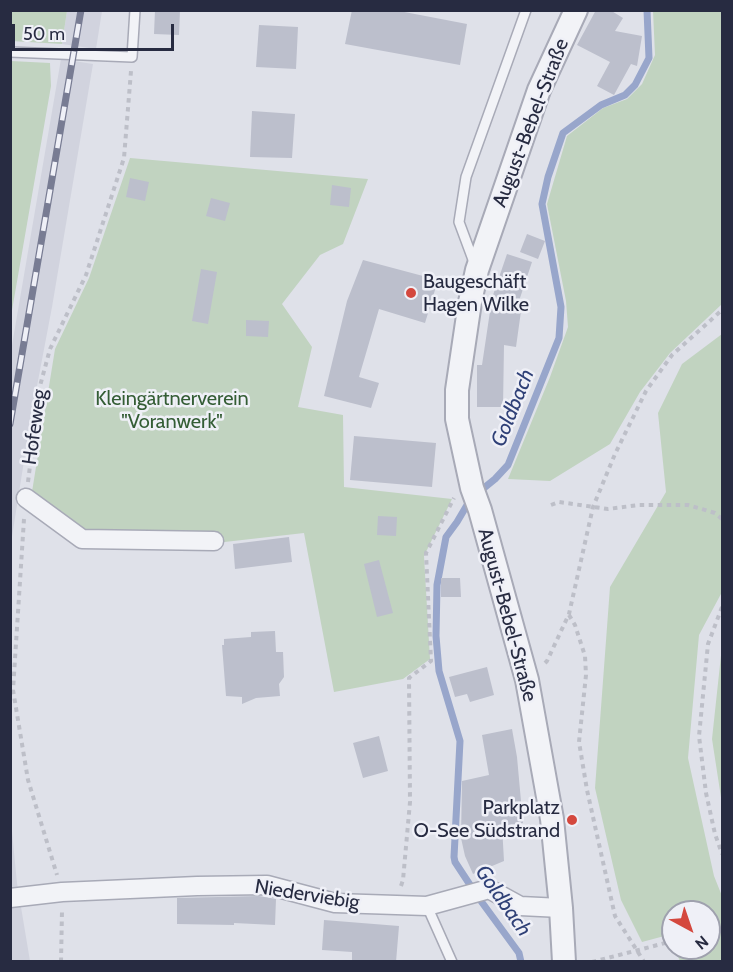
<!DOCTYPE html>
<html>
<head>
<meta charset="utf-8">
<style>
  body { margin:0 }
  #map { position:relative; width:733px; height:972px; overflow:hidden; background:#dfe1e9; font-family:Cabin,sans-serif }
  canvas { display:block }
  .frame { position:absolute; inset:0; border:12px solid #272b41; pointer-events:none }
  .north { position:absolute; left:661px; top:900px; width:60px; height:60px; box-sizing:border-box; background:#eff0f7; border:2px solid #9fa1ae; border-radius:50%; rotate:140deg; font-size:16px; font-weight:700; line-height:24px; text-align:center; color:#272b41 }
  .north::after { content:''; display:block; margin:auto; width:21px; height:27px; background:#d4483e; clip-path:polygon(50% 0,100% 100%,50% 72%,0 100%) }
  .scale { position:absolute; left:12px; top:24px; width:162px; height:27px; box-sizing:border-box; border:3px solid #272b41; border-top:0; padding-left:8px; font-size:18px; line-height:21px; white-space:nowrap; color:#272b41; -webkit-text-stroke:4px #eff0f7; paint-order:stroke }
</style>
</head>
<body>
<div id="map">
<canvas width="733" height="972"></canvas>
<div class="frame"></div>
<div class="north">N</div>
<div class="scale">50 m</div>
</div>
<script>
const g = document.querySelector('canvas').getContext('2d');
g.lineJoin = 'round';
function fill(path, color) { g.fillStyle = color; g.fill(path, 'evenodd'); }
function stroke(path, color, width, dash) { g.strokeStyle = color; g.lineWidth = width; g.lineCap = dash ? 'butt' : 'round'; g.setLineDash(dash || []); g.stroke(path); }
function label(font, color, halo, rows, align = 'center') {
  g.font = font + ' Cabin,sans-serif'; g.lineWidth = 5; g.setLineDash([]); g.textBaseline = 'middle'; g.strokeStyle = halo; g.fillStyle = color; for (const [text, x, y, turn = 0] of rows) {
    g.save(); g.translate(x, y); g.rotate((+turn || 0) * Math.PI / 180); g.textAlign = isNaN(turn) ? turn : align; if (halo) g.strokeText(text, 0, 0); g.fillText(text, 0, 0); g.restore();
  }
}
fill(new Path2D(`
  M67 11H102L96 49 62 44Z
  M61 59 93 64 52 307 30 423 11 543V351Z
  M10 811 17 883 30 961H11Z`), '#d1d3de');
fill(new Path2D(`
  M10 11H67L62 44 11 41Z
  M653 11H722V304L670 353 640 392 610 444 550 481 508 479 550 377 568 327 566 301 547 204 567 136 603 108 627 99 642 84 655 55Z
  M11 61 50 63 51 86 11 316Z
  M130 158 368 179 343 244 320 255 282 304 312 347 298 407 343 415 344 487 452 499 424 556 430 659 403 679 334 692 304 533 198 545 82 539 31 498 55 349 89 278Z
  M722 334V592L699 635 688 758 714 876 722 896V961H680L674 948H709V912H673V946L668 935 642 942 621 900 595 788 610 587 666 492 658 413 682 364Z
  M722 646V804L712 739Z`), '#c1d3c0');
stroke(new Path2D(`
  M479 492 495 479 508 465 559 338 561 307 542 204 548 177 563 133 601 105 625 95 635 85 649 58 647 10
  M470 500 457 522 446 537 437 585 436 636 439 671 460 741 454 857 455 862 478 897 519 953 521 962`), '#98a6cb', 7);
fill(new Path2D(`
  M155 10H180L179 35 154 34Z
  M352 10H394L467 24 460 65 345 44Z
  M596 10H610L623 18 615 31 642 36 637 66 631 64 614 95 597 86 610 62 577 45Z
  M259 25 298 27 296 69 256 67Z
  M252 111 295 114 292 158 250 157Z
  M130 178 149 182 145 201 126 197Z
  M332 185 351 188 349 207 330 205Z
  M211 198 230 203 225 221 206 216Z
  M527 234 545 241 538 259 520 252Z
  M507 254 532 262 518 304H522L516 347 504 345 503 407H477V365H482L492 298Z
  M363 260 438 280 425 323 379 309 359 377 379 383 371 408 324 396 347 301Z
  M201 269 217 272 208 324 192 321Z
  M246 320 269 321 268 337 246 336Z
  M354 436 436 443 432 487 350 480Z
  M378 516 397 517 396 536 377 535Z
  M289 537 292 562 235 569 233 544Z
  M379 560 393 613 377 617 364 564Z
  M441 578H460L461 597H441Z
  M275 631 276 652H283L284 677 279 684 280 696 256 698 242 704V697L226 696 222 645H224V639L251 637V632Z
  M487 667 494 695 470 702 467 694 455 697 449 677Z
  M512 729 517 757 523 823 502 826 504 861 473 874 465 856 461 838 462 781 489 775 482 735Z
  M379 736 388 771 363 778 353 743Z
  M259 896 276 899 275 925 234 923V925L177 924V898Z
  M324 920 399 926 396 962H352V952L322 950Z`), '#bcbfcc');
const service = new Path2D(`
  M10 52 132 57 135 10
  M475 265 459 222 466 177 526 10
  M427 906 452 962`);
const minor = new Path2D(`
  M26 498 82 539 214 541
  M10 898 62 892 197 886 267 885 335 903 427 906 489 889 520 906 561 908`);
const tertiary = new Path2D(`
  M564 962 561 908 552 819 527 680 480 510 472 488 457 419V390L470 302 477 270 539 90 576 10`);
stroke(service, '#a8aab7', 12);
stroke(minor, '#a8aab7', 21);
stroke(tertiary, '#a8aab7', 26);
stroke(new Path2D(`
  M28 482 40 386 50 349 86 275 124 158 131 71
  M551 505 559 502 608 509 639 505H688L715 513 722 519
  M24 519 13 690 28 780 57 875
  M722 607 708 644 699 736 706 793 715 834 722 854
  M569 615 575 625 585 656 586 675 579 742 587 790 615 916 643 960V962
  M545 663 547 661 569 614 593 507 615 454 646 391 672 355 722 310
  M401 886 403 880 410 802 409 678 431 661 426 553 454 498
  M709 933 722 930
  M61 962 62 911
  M592 962 673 941`), '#bdbfc8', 4, [4.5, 4.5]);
stroke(service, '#f2f3f7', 9);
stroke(minor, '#f2f3f7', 18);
stroke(tertiary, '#f2f3f7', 22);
const rail = new Path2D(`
  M10 424 81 10`);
stroke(rail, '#787c93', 7);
stroke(rail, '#eff0f7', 4.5, [14]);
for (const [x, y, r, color] of [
  [411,293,6,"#d4483e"],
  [572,820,6,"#d4483e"]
]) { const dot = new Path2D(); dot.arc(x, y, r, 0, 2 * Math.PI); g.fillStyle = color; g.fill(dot); stroke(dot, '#eff0f7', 2); }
label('20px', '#272b41', '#eff0f7', [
  ["August-Bebel-Straße",531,123,-69],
  ["Hofeweg",35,427,-82],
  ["August-Bebel-Straße",507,615,75],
  ["Niederviebig",307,895,9]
]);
label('20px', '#272b41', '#eff0f7', [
  ["Baugeschäft",423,282],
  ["Hagen Wilke",423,305],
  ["Parkplatz",560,808,"right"],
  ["O-See Südstrand",560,831,"right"]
], 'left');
label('20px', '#345d35', '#eff0f7', [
  ["Kleingärtnerverein",172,399],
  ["\"Voranwerk\"",172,422]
]);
label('italic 21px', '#2f4077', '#eff0f7', [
  ["Goldbach",513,408,-68],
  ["Goldbach",503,901,55]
]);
</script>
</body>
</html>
